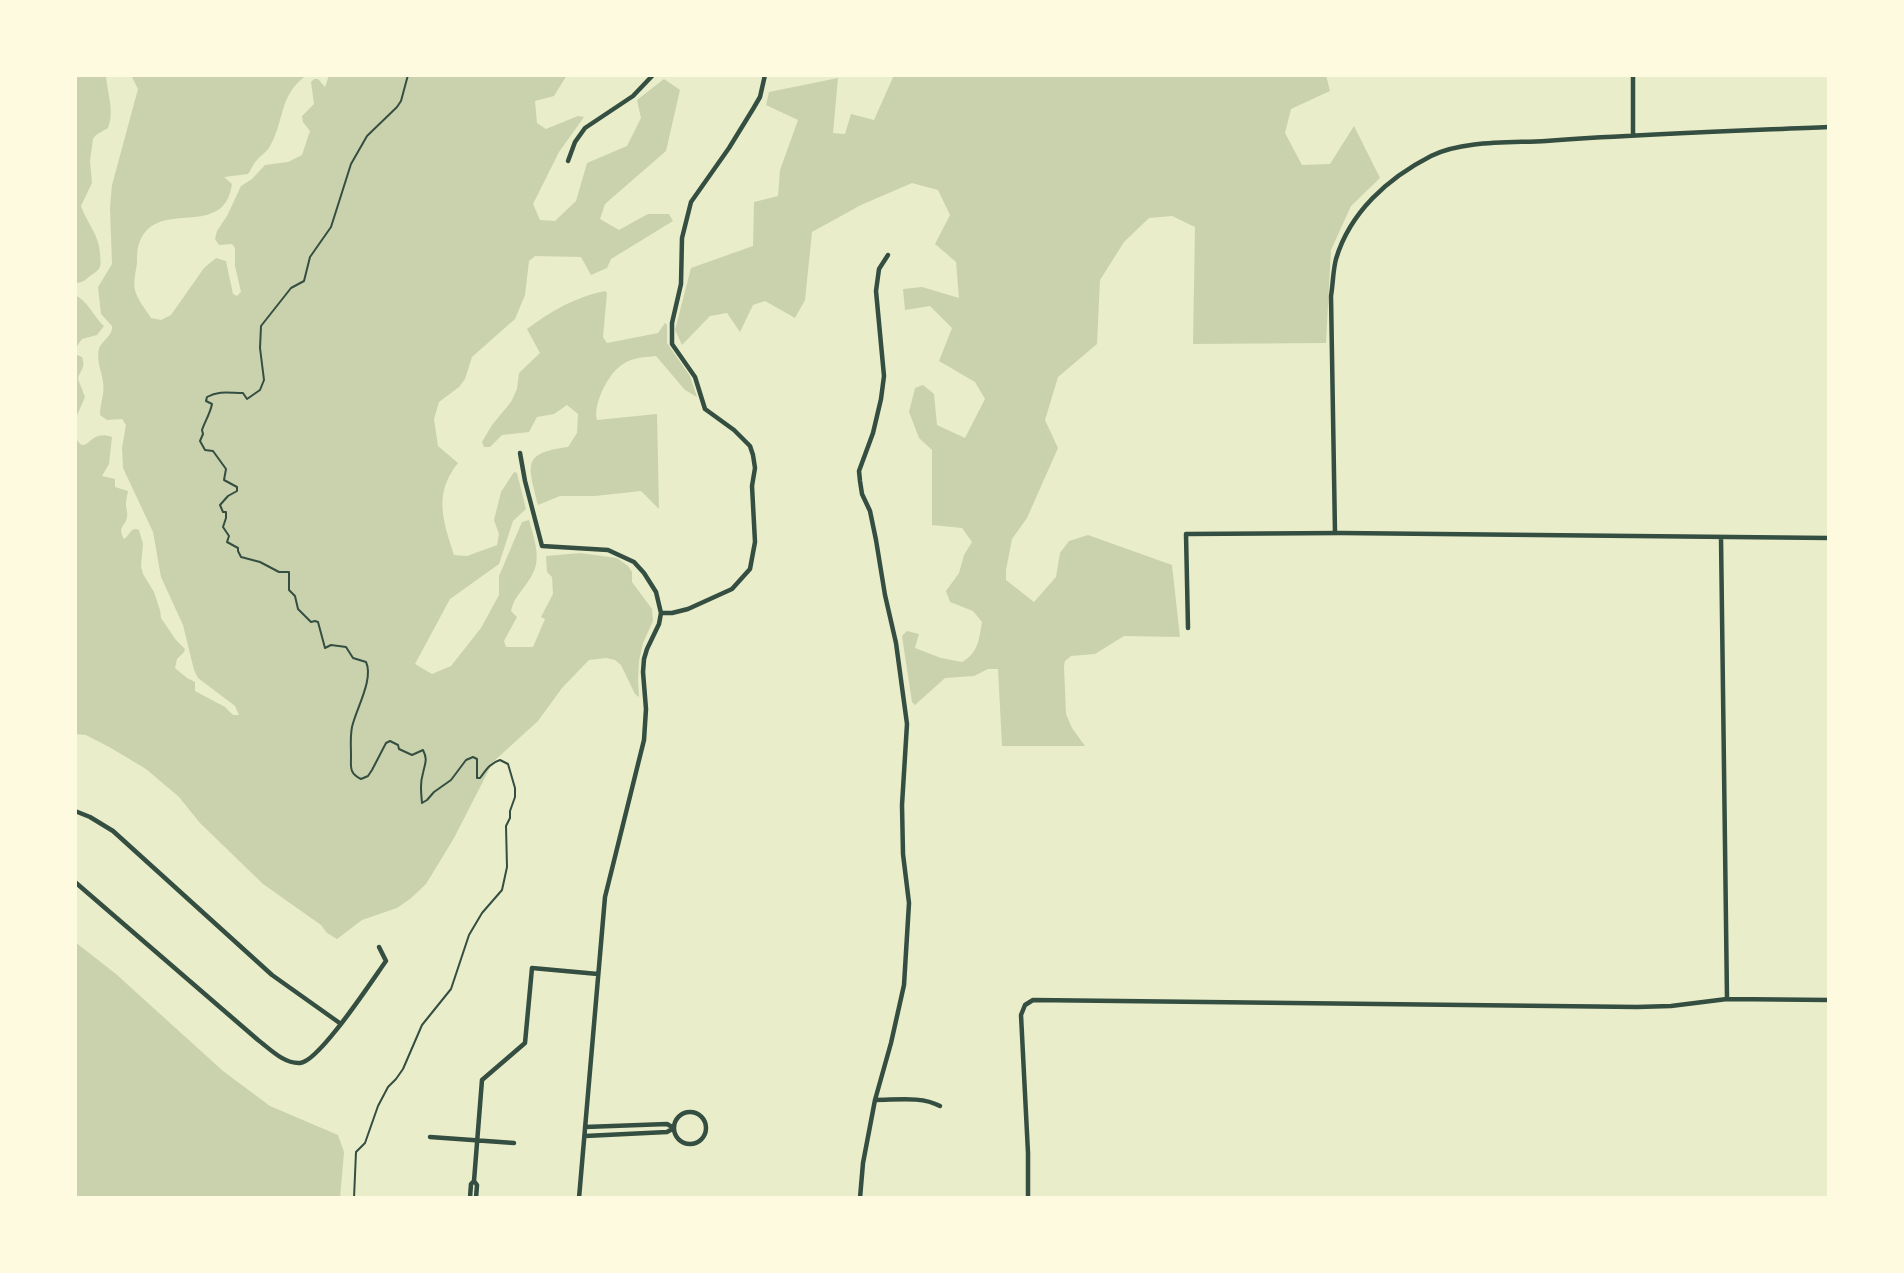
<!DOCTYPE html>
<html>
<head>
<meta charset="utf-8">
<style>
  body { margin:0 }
  #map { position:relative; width:1904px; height:1273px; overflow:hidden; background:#e9edc9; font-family:"Work Sans",sans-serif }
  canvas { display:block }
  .frame { position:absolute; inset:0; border:77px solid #fefae0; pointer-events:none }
</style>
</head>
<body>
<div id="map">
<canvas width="1904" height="1273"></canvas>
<div class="frame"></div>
</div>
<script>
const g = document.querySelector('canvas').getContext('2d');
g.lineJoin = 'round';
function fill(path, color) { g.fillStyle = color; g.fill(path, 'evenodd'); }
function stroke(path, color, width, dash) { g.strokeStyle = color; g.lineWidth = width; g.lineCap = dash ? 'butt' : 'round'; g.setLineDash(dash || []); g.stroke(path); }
fill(new Path2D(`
  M75 75H106C107 93 115 111 108 128L96 135 93 139 90 161 92 183 81 206C87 223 99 235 100 253 100 258 102 264 99 269 96 272 93 274 90 276 84 281 82 283 75 283Z
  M131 75H307C278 95 285 122 269 148 265 153 260 156 257 160 253 164 251 170 248 174L224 177 232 184C224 241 159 197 140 241 137 247 137 256 137 263 136 271 133 282 135 290 137 299 146 310 151 318L161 320 171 315 204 268 216 258 226 261 233 294 237 296 241 292 235 266V248L232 244 219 245 215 239 217 231 227 216 241 186 252 179 265 165 288 162 302 155 310 131 303 122 302 116 314 104 311 82 314 79H318L325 87 329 75H567L554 96 535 101 537 123 546 129 578 116 584 117 559 152 533 204 540 220 555 221 576 201 587 163 627 146 641 118 637 100 664 79 680 90 666 151 605 204 600 219 619 230 648 214H669L673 221 611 259 607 268 591 275 581 257 535 256 529 261 525 295 515 319 472 357 465 379 459 387 439 402 434 419 438 446 458 463C433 494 443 520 454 555L467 556 497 545 499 534 494 520 501 492 514 472 517 473 526 509 513 521 499 564 450 599 415 664 432 674 451 666 481 628 499 595V576L522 522 529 520C533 535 541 556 534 571 528 586 514 595 511 611L517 617 504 641 506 647H533L545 619 541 617 553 594 552 577 547 572 546 556 580 553 617 558 628 566 632 572V582L652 609 653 621 643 643 639 661 638 680 639 697 635 694 621 665 615 660 606 658 589 660 562 688 538 721 493 762 454 838 426 884 410 899 397 908 362 920 337 939 327 933 321 925 263 884 200 823 179 797 146 769 111 748 86 735 75 734V436C87 460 87 428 112 437L109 464 102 476 115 479V487L128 491C127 496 126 500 126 504 126 509 128 512 127 517 125 528 117 526 124 539 130 535 131 526 139 530L143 544 141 566 143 574 154 592 160 610 161 618 176 640 185 649 184 652 177 659 175 668 187 678 195 682V691L225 707 233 715H239L235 706 198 678 194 670 183 625 161 577 153 532 123 468 122 448 126 425 122 419 107 420 100 415C100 403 105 394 103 382 102 372 96 361 99 349 102 340 113 336 112 326L101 314 98 287 112 264 110 208 112 185 138 89Z
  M894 75H1326L1330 91 1291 109 1285 133 1302 165 1330 164 1354 126 1380 178 1351 206 1331 250 1326 343 1193 344 1195 227 1172 216 1149 218 1124 242 1100 280 1097 344 1058 377 1045 420 1058 448 1027 518 1012 539 1006 570V580L1034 602 1056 577 1060 553 1069 541 1088 535 1172 565 1180 637 1124 636 1095 654 1071 656 1065 661 1064 666 1066 714 1072 728 1085 746H1002L998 669H988L974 676 945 678 915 705 912 702 902 636 907 631 919 634 915 648 941 658 962 662C978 653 979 640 982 622L973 611 950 602 946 591 959 573 964 555 972 542 962 528 932 525V450L919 438 909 412 915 388 923 385 934 394 937 425 965 438 985 399 975 382 939 361 952 328 930 306 905 310 903 289 922 287 959 298 956 262 935 244 950 215 938 190 912 183 861 205 812 232 805 300 795 318 765 301 753 305 740 332 727 313 710 316 682 345 675 330 691 268 753 246 754 202 778 196 780 170 798 120 766 105 769 92 838 78 833 133 845 134 851 114 874 120Z
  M605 291 607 293 603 337 607 343 658 333 665 323 667 325V343L690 376 697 397 685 390 656 356C643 357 628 358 618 368 606 378 593 406 597 420L657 414 659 509 641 491 595 496H560L538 505C529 466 520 453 568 447L577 433 578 414 567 405 554 414 537 417 529 432 502 435 490 447H484L482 442 492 425 511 402 517 389 519 373 540 353 527 329C551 311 575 297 605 291Z
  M75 295C90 303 92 315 104 326L97 335 82 339 75 349Z
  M75 354 82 357C86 368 80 370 78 379L85 397 75 420Z
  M75 942 116 974 223 1071 270 1106 338 1135 344 1152 340 1198H75Z`), '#cad2ad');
stroke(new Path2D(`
  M354 1198 356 1152 365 1143 378 1106 388 1087 396 1079 403 1069 422 1025 451 989 469 935 482 913 502 890 507 867 506 826 510 818V811L515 797V788L508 764 500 760C490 763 486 770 480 778H477V759L473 757 466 760 451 780 434 792 427 800 422 803C421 792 420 783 423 773 425 763 428 760 423 750L412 755 399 749 398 745 390 741 386 743 372 770 368 776 361 779C349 773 351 767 351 756 351 746 350 737 352 727 356 709 374 679 366 662L353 658 346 647 331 645 325 648 318 622 315 621 311 622 298 609 295 596 289 590V572H279L260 562 241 557 238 551V548L227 542 229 536 223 527 226 518V512H223L220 505 228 496 237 491V487L224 480 226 469 213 451 205 450 200 441 203 434 202 430C205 421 210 414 212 404L206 401 207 397C219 390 230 393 243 393L247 399 260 390 264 380 260 348 261 326 291 288 304 281 310 257 331 227 351 164 367 136 397 107 401 101 408 75`), '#344e41', 2);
stroke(new Path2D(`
  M1633 135V75
  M568 161 575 142 585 128 633 96 653 75
  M520 453 525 481 542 546 608 550 634 562 644 573 656 592 661 613 659 624 647 649 644 659 643 672 646 709 644 740 605 897 579 1198
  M1335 533 1331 296C1333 284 1333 270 1336 259 1350 212 1388 178 1431 156 1463 140 1511 143 1546 141 1641 134 1735 131 1829 127
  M1721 537 1727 999
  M661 613H672L688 609 732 589 750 569 755 542 752 486 755 468 753 455 750 446 734 430 705 409 695 377 672 344V323L681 284 682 238 691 202 729 148 753 109 760 97 765 75
  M1188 628 1186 534 1341 533 1829 538
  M75 811 90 817 113 831 272 975 341 1024
  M75 882 258 1040C270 1049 284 1064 300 1063 319 1062 373 979 386 961L379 947
  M875 1100C897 1100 921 1096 940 1106
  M674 1128a16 16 0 1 1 32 0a16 16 0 1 1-32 0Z
  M585 1136 667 1132 674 1128 667 1124 585 1127
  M430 1137 514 1143
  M470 1198 471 1184 474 1181
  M476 1198 477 1185 474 1181 482 1080 525 1043 532 968 598 974
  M860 1198 863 1163 875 1100 891 1043 904 985 909 903 903 854 902 805 907 724 896 643 885 595 876 540 870 511 862 494 860 481 859 471 873 433 881 399 884 376 876 291 879 269 888 255
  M1028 1198V1153L1021 1015 1025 1005 1033 1000 1637 1007 1671 1006 1727 999 1829 1000`), '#344e41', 4.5);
</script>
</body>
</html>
